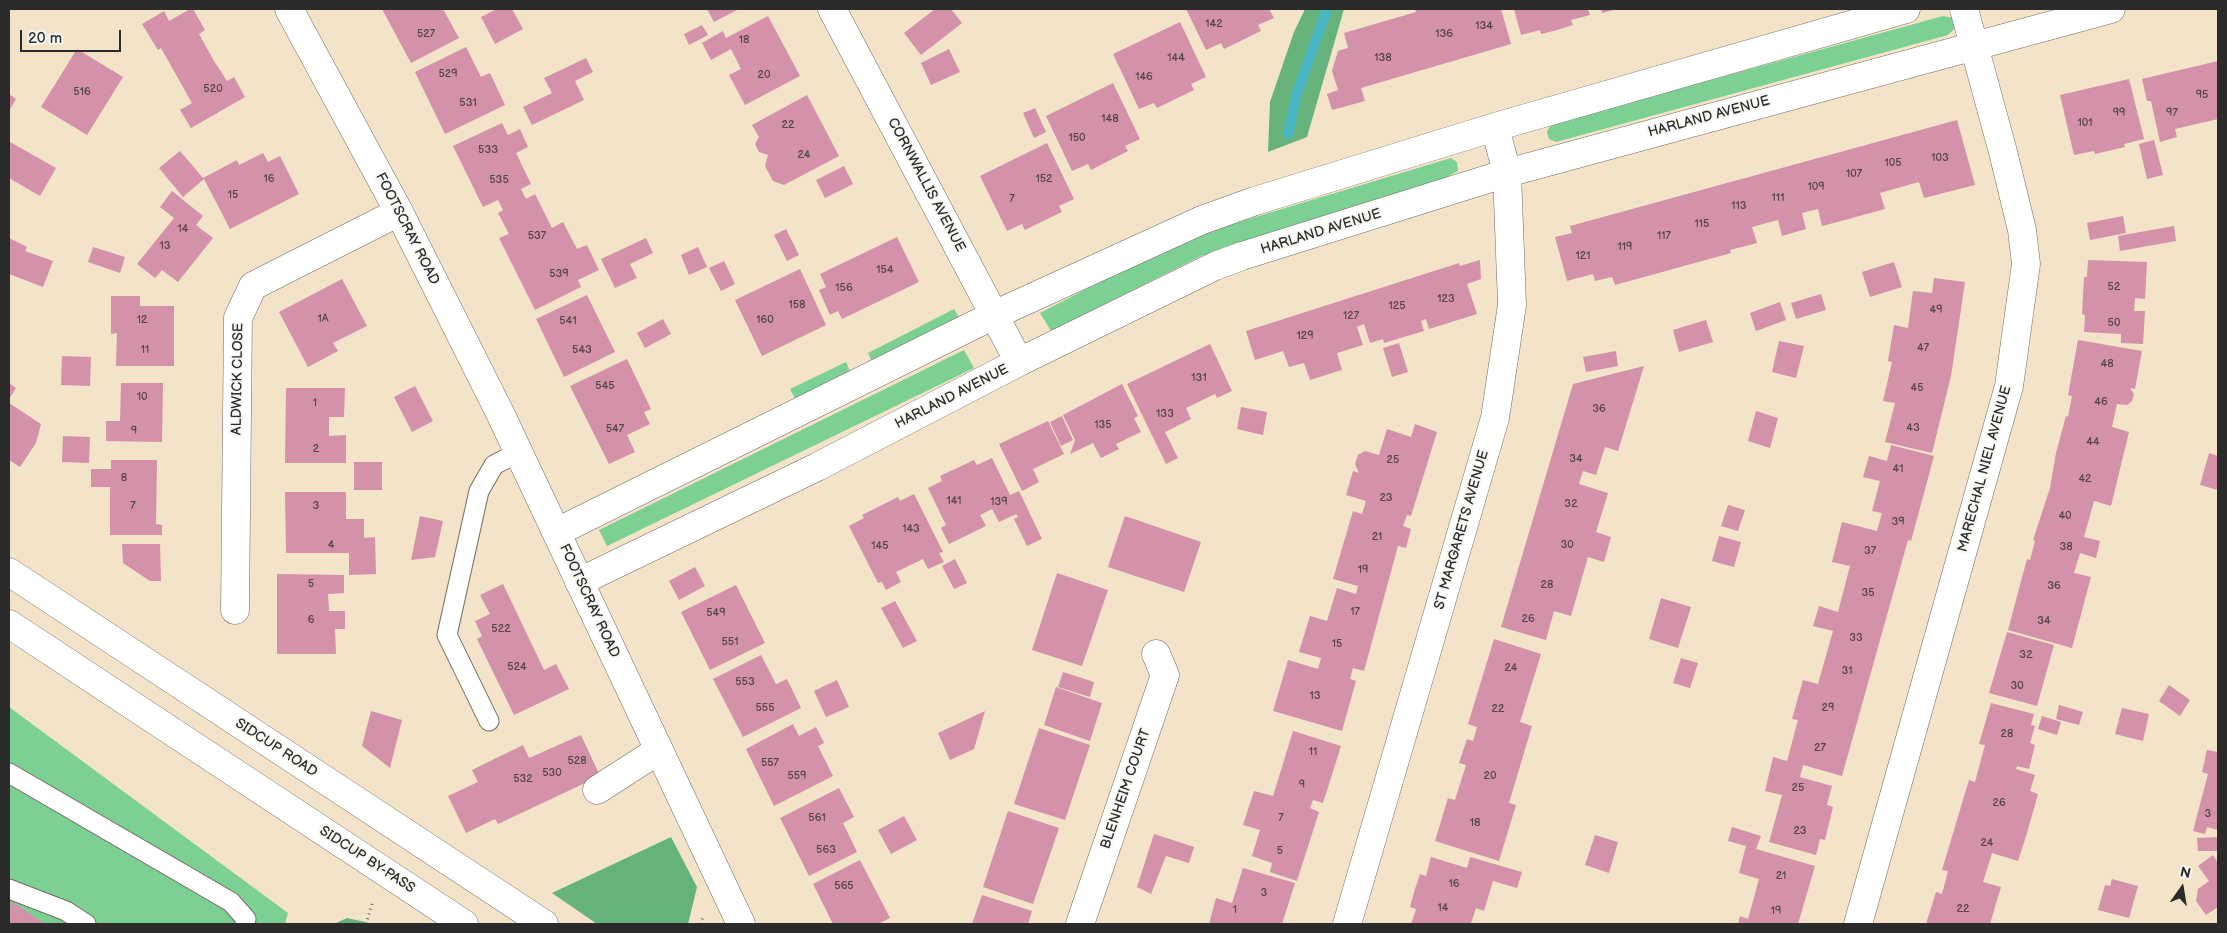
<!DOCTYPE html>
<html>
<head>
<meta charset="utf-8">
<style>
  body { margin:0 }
  #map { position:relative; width:2227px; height:933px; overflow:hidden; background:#f2e3c9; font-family:"Balsamiq Sans",sans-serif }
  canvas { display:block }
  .frame { position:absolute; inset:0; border:10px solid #2b2b2b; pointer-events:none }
  .north { position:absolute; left:2157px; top:863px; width:50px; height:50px; -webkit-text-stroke:4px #f6f6f2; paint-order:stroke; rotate:13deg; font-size:14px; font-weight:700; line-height:20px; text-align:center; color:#2b2b2b }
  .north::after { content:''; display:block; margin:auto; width:18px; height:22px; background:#2b2b2b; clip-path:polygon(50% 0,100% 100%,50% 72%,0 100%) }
  .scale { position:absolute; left:20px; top:30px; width:101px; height:22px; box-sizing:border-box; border:2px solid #2b2b2b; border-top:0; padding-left:6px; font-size:15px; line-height:18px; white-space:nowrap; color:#2b2b2b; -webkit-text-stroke:4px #f6f6f2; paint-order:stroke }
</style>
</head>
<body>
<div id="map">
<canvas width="2227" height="933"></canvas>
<div class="frame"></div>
<div class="north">N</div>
<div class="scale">20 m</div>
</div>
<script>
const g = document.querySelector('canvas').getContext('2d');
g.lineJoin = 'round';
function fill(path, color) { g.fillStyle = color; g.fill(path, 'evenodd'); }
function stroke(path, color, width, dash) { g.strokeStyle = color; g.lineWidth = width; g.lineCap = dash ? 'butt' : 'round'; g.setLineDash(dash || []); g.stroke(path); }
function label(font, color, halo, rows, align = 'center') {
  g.font = font + ' "Balsamiq Sans",sans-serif'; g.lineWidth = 4; g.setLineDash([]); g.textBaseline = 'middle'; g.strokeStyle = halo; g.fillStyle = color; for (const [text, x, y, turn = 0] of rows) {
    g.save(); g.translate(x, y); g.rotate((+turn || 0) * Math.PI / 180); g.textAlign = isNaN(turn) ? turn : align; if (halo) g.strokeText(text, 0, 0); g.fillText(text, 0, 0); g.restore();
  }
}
fill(new Path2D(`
  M1943 16 1954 18 1955 28 1948 35 1556 142 1549 139 1547 132 1551 124Z
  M1451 158 1457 162 1458 171 1437 182 1201 256 1051 331 1040 313 1154 254 1209 231Z
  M954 309 961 321 873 364 868 353Z
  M964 350 974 368 607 546 599 530Z
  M846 362 852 376 798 404 790 389Z
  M9 707 288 913 285 924H9Z`), '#7cd093');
fill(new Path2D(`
  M1305 9H1344L1307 137 1268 152 1270 102 1294 32Z
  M671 837 697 887 688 924H597L552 893Z
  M347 918 374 924H334Z`), '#65b27d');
stroke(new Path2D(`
  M1288 134 1297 93 1327 9`), '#48b6c2', 10);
fill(new Path2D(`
  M190 9H193L205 30 199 34 214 61 227 81 234 77 245 97 191 128 180 110 192 103 161 48 158 50 142 24 164 11 169 21Z
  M382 9H443L459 38 411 63Z
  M497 9H512L523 29 495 44 481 17Z
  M707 9H739L714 22Z
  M935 9H951L962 23 921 55 904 33Z
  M1186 9H1269L1274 18 1258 25 1261 31 1224 49 1221 43 1206 50Z
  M1415 9H1501L1511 44 1361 88 1365 101 1332 110 1327 94 1338 90 1332 71 1338 51 1348 48 1344 33 1416 12Z
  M1514 9H1588L1590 15 1571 20 1573 25 1557 30 1541 34 1540 30 1521 35Z
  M1601 9H1617L1602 13Z
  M768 16 800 76 745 105 729 75 741 69 731 49 711 60 702 43 723 31 726 38Z
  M1180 22 1206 77 1191 84 1194 90 1157 108 1154 103 1139 109 1113 54Z
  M702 25 708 35 689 45 684 34Z
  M466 47 481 77 490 73 505 105 445 134 415 72Z
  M77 49 123 77 87 135 41 107Z
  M949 49 960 72 931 85 921 63Z
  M586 58 593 72 575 81 584 100 532 125 523 107 552 93 544 78Z
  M2218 61V119L2175 129 2177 137 2160 142 2151 101H2147L2142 79Z
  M2129 79 2144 139 2124 144 2125 147 2095 154 2094 151 2074 155 2060 95Z
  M1113 83 1140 139 1125 146 1128 151 1091 170 1088 164 1072 171 1046 116Z
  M9 94 16 99 9 111Z
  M807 95 839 156 784 185 773 181 765 166 768 155 759 152 755 144 759 137 752 125Z
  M1035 108 1046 132 1034 138 1023 113Z
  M1957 120 1975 185 1924 198 1919 182 1880 193 1885 209 1845 220 1822 226 1818 209 1802 213 1806 229 1782 236 1778 220 1752 227 1757 243 1730 250 1731 253 1615 285 1612 277 1595 281 1593 274 1567 281 1555 237 1572 233 1570 226Z
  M502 123 508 135 520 129 528 147 516 153 531 184 521 189 526 199 535 194 552 228 563 222 577 249 587 245 599 270 578 280 581 287 535 310 499 238 509 234 498 213 503 210 498 200 483 207 453 146Z
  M2154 140 2163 175 2147 179 2139 144Z
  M10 142 56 168 40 196 9 178Z
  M1047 143 1074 199 1059 206 1062 212 1043 221 1025 230 1022 224 1007 231 980 176Z
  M180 151 203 178 237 160 239 165 263 153 268 162 280 156 299 194 230 229 204 179 183 197 159 168Z
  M844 166 853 184 825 198 816 180Z
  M172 191 203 216 196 225 213 238 178 282 162 270 155 278 137 264 174 218 160 207Z
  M2123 216 2126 233 2090 240 2087 223Z
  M2174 226 2176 241 2120 251 2118 236Z
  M786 229 799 255 787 261 774 235Z
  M897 237 919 282 842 319 838 311 830 315 819 290 826 287 820 274Z
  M9 238 27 247 25 251 53 261 43 287 9 274Z
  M646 238 653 253 630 264 637 278 615 288 601 259Z
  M93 247 125 257 120 273 88 262Z
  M698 247 707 267 689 275 681 255Z
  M1480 260 1481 279 1467 284 1477 314 1429 329 1426 319 1421 321 1424 331 1384 343 1383 339 1370 343 1364 324 1357 327 1363 345 1337 353 1342 370 1310 380 1304 363 1289 367 1283 351 1255 360 1246 331 1459 263 1460 266Z
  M2088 260 2147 262 2145 299 2135 298 2134 311H2145L2143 344 2121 343V334L2084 332 2085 315 2082 314 2084 277H2087Z
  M724 261 735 284 721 291 709 268Z
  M1894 262 1902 287 1870 297 1862 272Z
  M800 269 826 325 762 356 735 300Z
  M1934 278 1965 282 1951 376 1932 453 1885 442 1895 403 1883 401 1892 362 1888 361 1894 325 1908 328 1913 291 1932 293Z
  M342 279 367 326 333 343 338 351 308 367 279 312Z
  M1821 294 1826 310 1796 319 1791 303Z
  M587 295 615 352 564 377 536 319Z
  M111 296H140V306H174V366H116L117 333 111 334Z
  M1780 302 1786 320 1756 331 1750 313Z
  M663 319 671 334 645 348 637 333Z
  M1706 320 1713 342 1679 352 1673 330Z
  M2078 340 2142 351 2135 389 2130 388 2134 394 2132 401 2127 405 2117 404 2112 427 2129 432 2111 506 2094 501 2084 537 2100 541 2096 558 2080 553 2074 573 2091 577 2072 648 2008 630 2027 559 2030 560 2035 541 2033 540 2050 488 2056 453 2066 416 2068 417 2072 396 2068 395Z
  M1779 341 1804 346 1796 378 1772 372Z
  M1399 343 1408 372 1392 377 1383 348Z
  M1210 344 1232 391 1217 398 1215 394 1186 408 1191 419 1165 432 1178 458 1166 464 1127 384Z
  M1616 351 1618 366 1586 372 1583 357Z
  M62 356 91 357 90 386 61 385Z
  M627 359 651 409 644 412 650 424 627 435 635 452 609 464 570 386Z
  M1644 366 1618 451 1605 447 1596 475 1583 471 1579 484 1608 493 1596 532 1611 537 1604 562 1588 557 1571 616 1554 611 1546 640 1501 627 1573 384Z
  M9 383 16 388 9 399Z
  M121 383H163L162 442 106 441V421H120Z
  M1122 384 1138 416 1134 418 1141 432 1116 444 1119 449 1101 458 1093 443 1070 454 1075 440 1063 415Z
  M415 386 433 421 412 432 394 397Z
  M286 388H345L344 417H329V436L346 435V463H285Z
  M9 403 41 424 36 443 20 467 9 460Z
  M1241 407 1267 412 1263 435 1237 429Z
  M1756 411 1778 418 1770 448 1748 441Z
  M1062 416 1073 440 1061 446 1050 422Z
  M1048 421 1064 454 1033 469 1039 482 1022 491 999 444Z
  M1415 424 1437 432 1411 516 1407 515 1403 526 1411 529 1406 548 1398 546 1364 671 1353 668 1350 679 1356 681 1342 731 1273 711 1288 660 1318 669 1321 658 1299 652 1310 616 1327 621 1337 588 1356 594 1358 586 1333 579 1353 511 1362 514 1366 501 1346 495 1353 471 1359 473 1355 464 1358 455 1365 451 1379 455 1387 429 1411 437Z
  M63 436 90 437 89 463 62 462Z
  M1891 445 1934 456 1911 541 1908 540 1842 776 1803 765 1800 777 1832 786 1827 805 1833 807 1825 840 1820 839 1816 855 1769 842 1782 795 1765 791 1773 757 1787 761 1798 720 1792 719 1803 680 1818 684 1833 631 1813 626 1819 606 1838 612 1850 566 1832 562 1842 522 1877 531 1882 513 1872 511 1880 481 1863 477 1869 456 1887 461Z
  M2209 453 2218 456V490L2200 485Z
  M992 458 1010 495 1019 491 1042 539 1027 546 1014 519 1018 517 1016 514 999 522 992 509 980 515 986 526 949 544 941 528 946 525 928 488 942 481 940 476 974 460 977 465Z
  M111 460H157L156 524 162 525V535H110V487H91V469H111Z
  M354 462H382V490H354Z
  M285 492H346V519H364V538L375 537 376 574 349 575V553H286Z
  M914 494 943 552 939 553 944 562 928 569 923 559 896 572 901 582 886 590 882 582 878 583 849 526 864 518 862 515 898 497 900 501Z
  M1728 505 1745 510 1738 531 1721 526Z
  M420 516 443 521 435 557 411 560Z
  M1125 516 1201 542 1184 592 1108 567Z
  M1719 536 1741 542 1734 567 1712 561Z
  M122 544H160L161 581H150L123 563Z
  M955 559 967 583 954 589 942 566Z
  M695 567 705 586 679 600 669 581Z
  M1057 573 1108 590 1082 666 1032 650Z
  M277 574 344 575V593L328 594 329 611H345V629H335L336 654H277Z
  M503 584 544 670 556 664 569 689 514 715 477 639 482 636 475 621 490 614 480 595Z
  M736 585 765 643 710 670 681 612Z
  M1661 598 1691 607 1678 648 1649 639Z
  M895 601 917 641 903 648 881 608Z
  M2007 632 2054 645 2037 706 1989 693Z
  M1494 639 1541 654 1520 722 1532 726 1509 803 1516 805 1499 861 1435 841 1448 798 1455 800 1466 765 1459 763 1467 739 1473 741 1477 727 1468 724Z
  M761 655 776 684 787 679 801 708 743 737 713 679Z
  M1681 658 1698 663 1690 688 1673 683Z
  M1063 672 1094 682 1090 697 1058 687Z
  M837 680 849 707 826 717 814 691Z
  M2169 685 2190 700 2180 716 2159 701Z
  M1056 687 1102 703 1090 741 1044 725Z
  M1991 703 2034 714 2031 725 2035 726 2030 743 2035 745 2029 769 2017 766 2016 769 2035 775 2030 791 2038 794 2027 833 2018 861 1992 853 1983 882 2001 887 1990 924H1926L1936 892 1942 894 1948 871 1942 870 1969 780 1975 782 1985 745 1979 744Z
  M2059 705 2083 712 2079 725 2056 719Z
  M2122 708 2149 714 2143 741 2115 734Z
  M371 711 402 720 390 768 362 746Z
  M985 711 974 749 950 760 938 733Z
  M2042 716 2061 722 2057 735 2038 729Z
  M793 724 799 736 816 727 824 743 818 746 833 776 774 806 746 749Z
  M1039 728 1090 745 1065 820 1014 804Z
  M1293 731 1341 746 1323 803 1313 800 1310 808 1319 812 1297 881 1270 872 1272 863 1252 856 1260 830 1243 825 1254 791 1273 796Z
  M581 735 600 776 498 824 495 819 466 833 448 796 478 782 472 770 523 745 529 758Z
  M2207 750 2218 752V830L2207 827 2205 834 2193 831 2208 774 2202 772Z
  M839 788 854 817 843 823 857 852 809 876 780 818Z
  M1008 811 1059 828 1033 904 983 887Z
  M904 816 917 840 891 854 878 830Z
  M1732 827 1761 836 1756 849 1815 866 1798 924H1738L1740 916 1748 919 1759 879 1739 873 1746 846 1728 841Z
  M1154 834 1194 847 1189 863 1166 856 1151 894 1137 887Z
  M1595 835 1618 842 1609 873 1585 865Z
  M2218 837V851H2198L2197 838Z
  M2213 855 2218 863V907L2206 915 2196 901 2198 889 2209 881 2198 866Z
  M1431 857 1467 868 1470 857 1522 872 1517 888 1493 881 1484 911 1476 908 1471 923 1475 924H1411L1416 909 1410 907 1415 889 1420 874 1426 876Z
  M860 860 890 918 878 924H833L813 884Z
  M1243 868 1295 883 1282 924H1209L1216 898 1232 903Z
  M2112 879 2138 886 2129 918 2098 910 2105 885 2110 886Z
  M982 895 1032 911 1028 924H972Z
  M11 901 45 924H9Z`), '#d391aa');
const lane = new Path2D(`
  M489 721 447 635 479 491 494 465 519 452
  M9 773 231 902 246 919 245 924
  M9 889 66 911 86 924`);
const street = new Path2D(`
  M832 9 1019 362
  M557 532 994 315 1202 220 1255 201 1495 127 1906 9
  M579 582 817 467 1019 362 1215 266 1242 256 1507 173 2111 9
  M235 610 238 318 253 286 399 212
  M597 790 659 750
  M1080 924 1165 675 1156 654
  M1347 924 1495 418 1512 305 1507 173 1495 127
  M1858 924 2009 386 2026 264 2022 230 2003 152 1964 9`);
const primary = new Path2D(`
  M289 9 399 212 500 413 741 924`);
const highway = new Path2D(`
  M9 572 544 924
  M9 624 464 924`);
stroke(lane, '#716b62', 21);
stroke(street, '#716b62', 29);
stroke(primary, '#716b62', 29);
stroke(highway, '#716b62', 29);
stroke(new Path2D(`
  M366 924 373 901
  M700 924 703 917`), '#716b62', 3, [1, 4]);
stroke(lane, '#fff', 19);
stroke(street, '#fff', 28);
stroke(primary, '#fff', 28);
stroke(highway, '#fff', 28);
label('11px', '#55444b', null, [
  ["142",1214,24],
  ["134",1484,26],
  ["527",426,34],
  ["136",1444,34],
  ["18",744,40],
  ["144",1176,58],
  ["138",1383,58],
  ["529",448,74],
  ["20",764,75],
  ["146",1144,77],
  ["520",213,89],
  ["516",82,92],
  ["95",2202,95],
  ["531",468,103],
  ["99",2119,113],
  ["97",2172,113],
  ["148",1110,119],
  ["101",2085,123],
  ["22",788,125],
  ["150",1077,138],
  ["533",488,150],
  ["24",804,155],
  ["103",1940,158],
  ["105",1893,163],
  ["107",1854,174],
  ["16",269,179],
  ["152",1044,179],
  ["535",499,180],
  ["109",1816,187],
  ["15",233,195],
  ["111",1778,198],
  ["7",1012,199],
  ["113",1739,206],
  ["115",1702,224],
  ["14",183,229],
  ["537",537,236],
  ["117",1664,236],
  ["13",165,246],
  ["119",1625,247],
  ["121",1583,256],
  ["154",885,270],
  ["539",559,274],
  ["52",2114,287],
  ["156",844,288],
  ["123",1446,299],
  ["158",797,305],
  ["125",1397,306],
  ["49",1936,310],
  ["127",1351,316],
  ["1A",323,319],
  ["12",142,320],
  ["160",765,320],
  ["541",568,321],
  ["50",2114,323],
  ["129",1305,336],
  ["47",1923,348],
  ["11",145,350],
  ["543",582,350],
  ["48",2107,364],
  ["131",1199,378],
  ["545",605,386],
  ["45",1917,388],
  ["10",142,397],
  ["46",2101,402],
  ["1",315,403],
  ["36",1599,409],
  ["133",1165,414],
  ["135",1103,425],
  ["43",1913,428],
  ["547",615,429],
  ["9",134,431],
  ["44",2093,442],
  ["2",316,449],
  ["34",1576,459],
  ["25",1393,460],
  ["41",1898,469],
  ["8",124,478],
  ["42",2085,479],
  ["23",1386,498],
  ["141",954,501],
  ["139",999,502],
  ["32",1571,504],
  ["7",133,506],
  ["3",316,506],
  ["40",2065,516],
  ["39",1898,522],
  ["143",911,529],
  ["21",1377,537],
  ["4",331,545],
  ["30",1567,545],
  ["145",880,546],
  ["38",2066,547],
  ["37",1870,551],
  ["19",1363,570],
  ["5",311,584],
  ["28",1547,585],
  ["36",2054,586],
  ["35",1868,593],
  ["17",1355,612],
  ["549",716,613],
  ["26",1528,619],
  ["6",311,620],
  ["34",2044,621],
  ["522",501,629],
  ["33",1856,638],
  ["551",730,642],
  ["15",1337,644],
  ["32",2026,655],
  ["524",517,667],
  ["24",1511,668],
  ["31",1847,671],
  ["553",745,682],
  ["30",2017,686],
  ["13",1315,696],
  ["555",765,708],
  ["29",1828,708],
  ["22",1498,709],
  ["28",2007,734],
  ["27",1820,748],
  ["11",1313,752],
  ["528",577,761],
  ["557",770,763],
  ["530",552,773],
  ["559",797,776],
  ["20",1490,776],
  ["532",523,779],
  ["9",1302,785],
  ["25",1798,788],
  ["26",1999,803],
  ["3",2208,814],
  ["561",817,818],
  ["7",1281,818],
  ["18",1475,823],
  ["23",1800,831],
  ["24",1987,843],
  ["563",826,850],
  ["5",1280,851],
  ["21",1781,876],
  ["16",1454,884],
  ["565",844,886],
  ["3",1264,893],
  ["14",1443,908],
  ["22",1963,909],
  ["1",1235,910],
  ["19",1776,911]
]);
label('14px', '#2b2b2b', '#f6f6f2', [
  ["HARLAND AVENUE",1709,117,-15],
  ["CORNWALLIS AVENUE",926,185,62],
  ["FOOTSCRAY ROAD",407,229,63],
  ["HARLAND AVENUE",1321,232,-17],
  ["ALDWICK CLOSE",238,379,-89],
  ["HARLAND AVENUE",952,397,-27],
  ["MARECHAL NIEL AVENUE",1985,469,-75],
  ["ST MARGARETS AVENUE",1462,530,-74],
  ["FOOTSCRAY ROAD",589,601,65],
  ["SIDCUP ROAD",276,748,33],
  ["BLENHEIM COURT",1126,789,-71],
  ["SIDCUP BY-PASS",367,860,33]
]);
</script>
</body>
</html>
